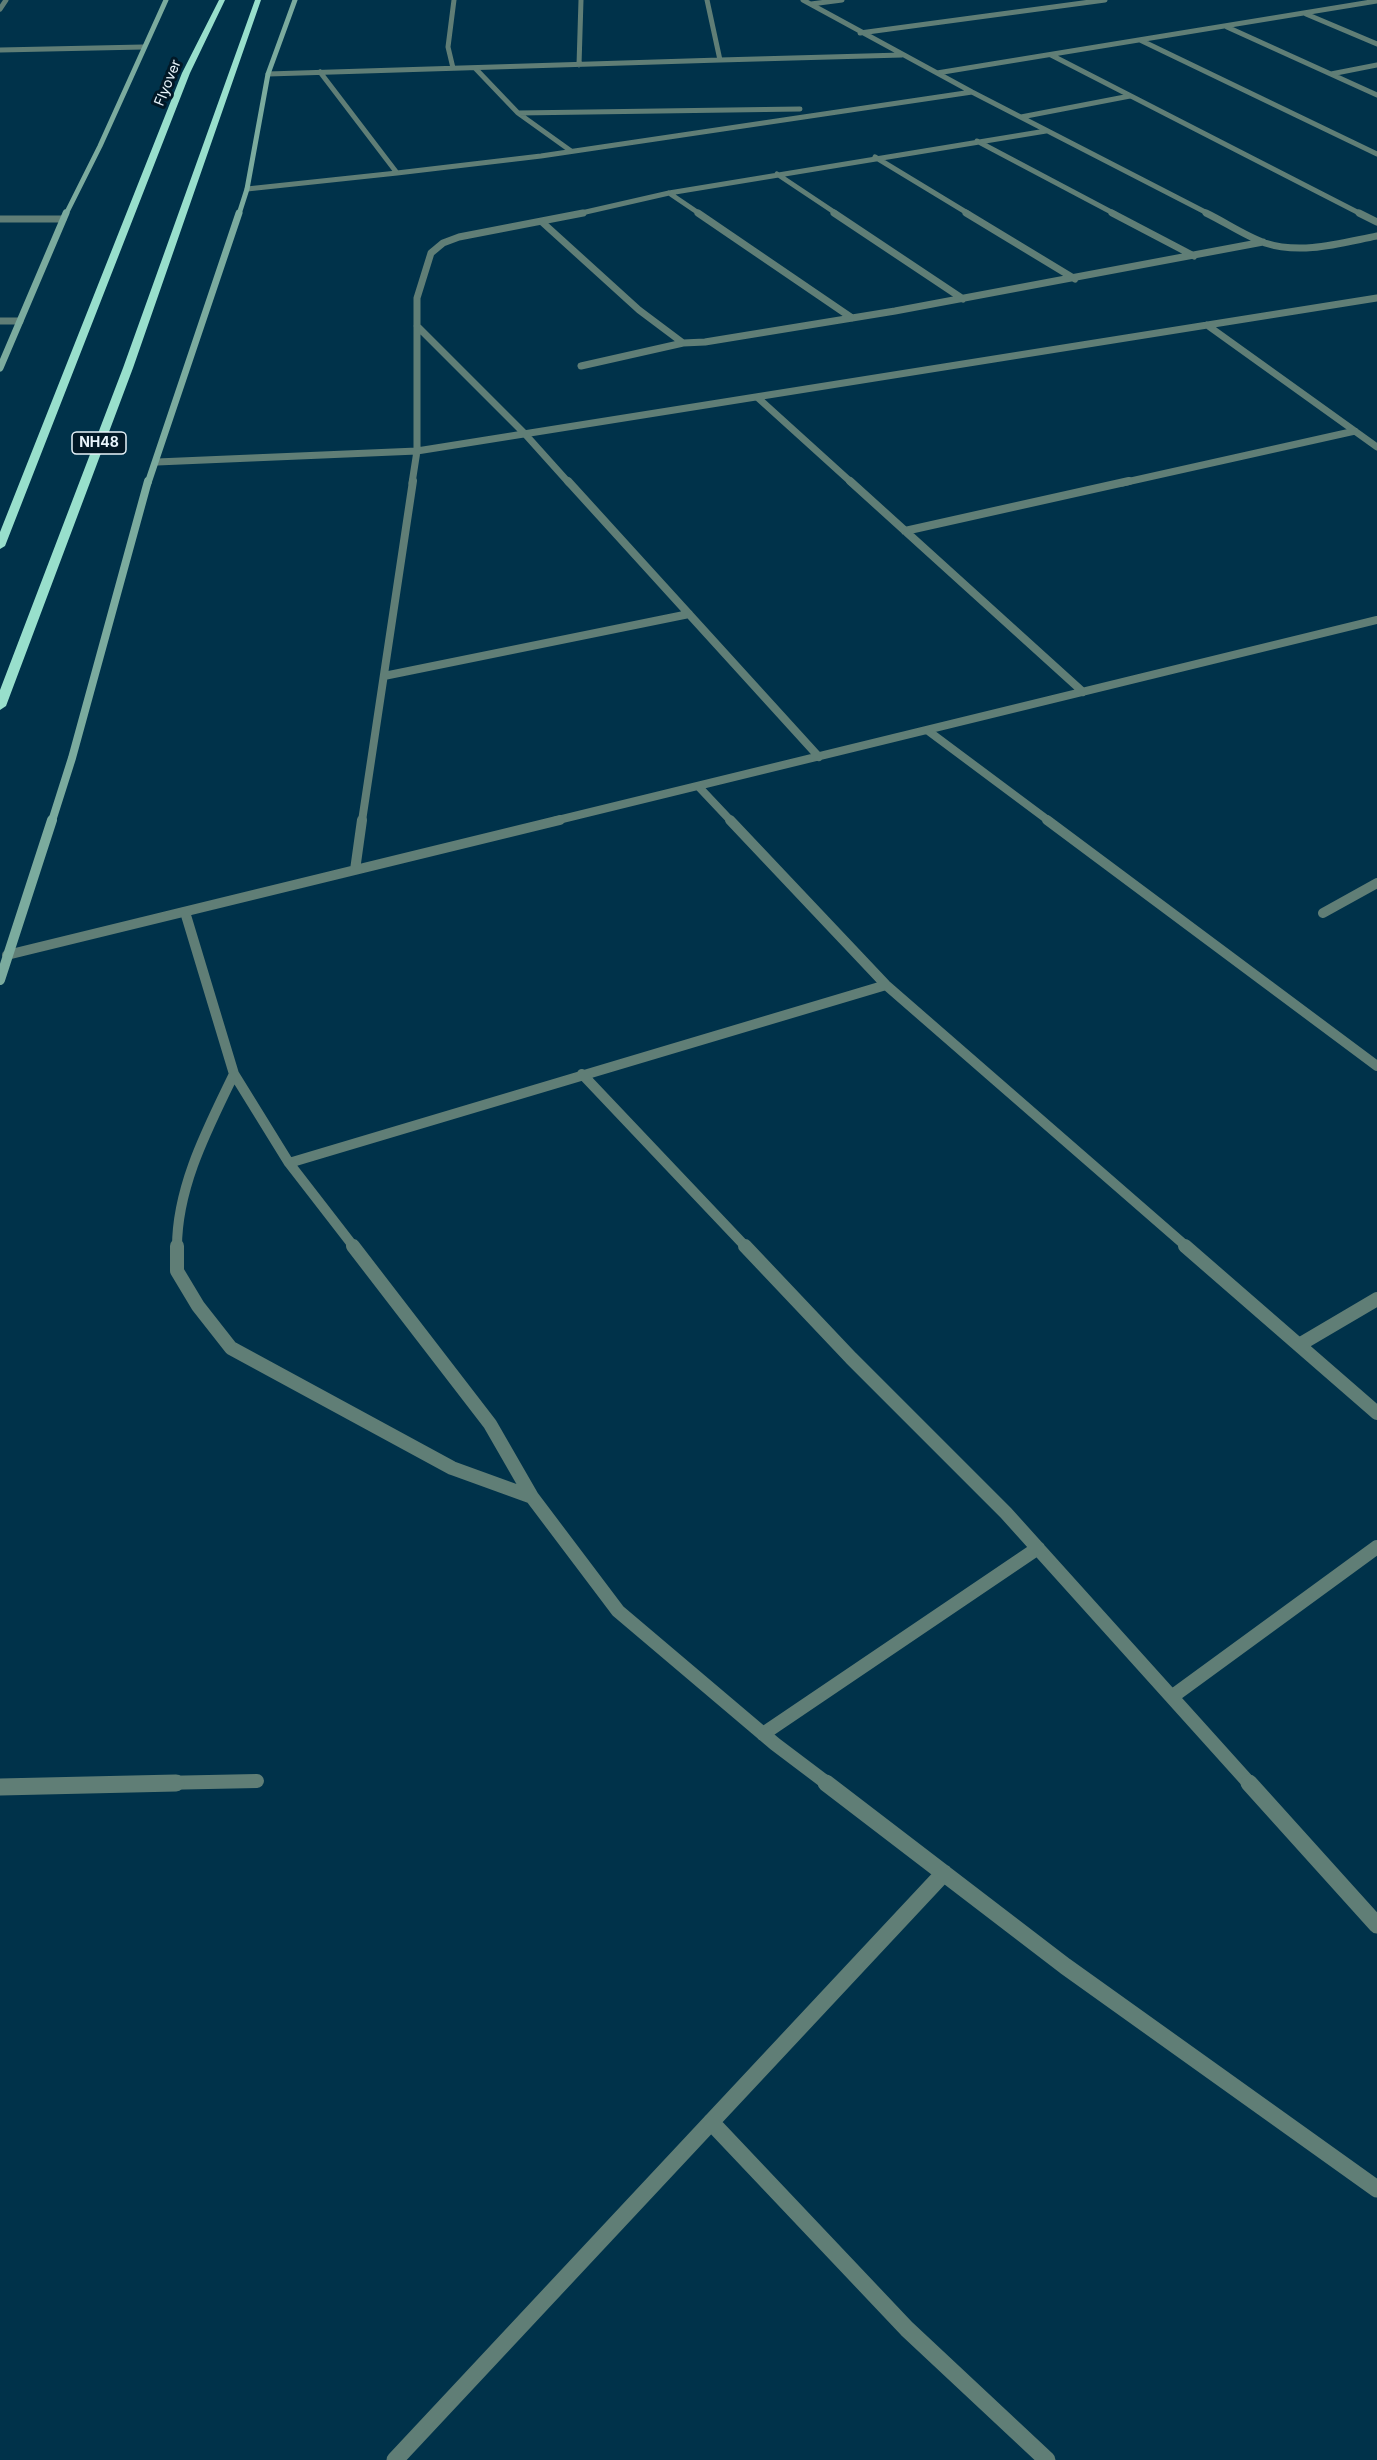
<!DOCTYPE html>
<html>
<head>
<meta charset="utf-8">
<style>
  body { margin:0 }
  canvas { display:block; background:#00324a }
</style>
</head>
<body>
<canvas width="1377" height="2460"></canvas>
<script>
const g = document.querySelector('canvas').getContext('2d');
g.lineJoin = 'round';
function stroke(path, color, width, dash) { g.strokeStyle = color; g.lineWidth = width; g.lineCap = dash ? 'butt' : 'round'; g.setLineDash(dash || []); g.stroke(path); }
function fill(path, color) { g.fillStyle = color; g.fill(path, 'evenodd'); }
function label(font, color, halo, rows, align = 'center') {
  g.font = font + ' Inter,sans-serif'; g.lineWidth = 6; g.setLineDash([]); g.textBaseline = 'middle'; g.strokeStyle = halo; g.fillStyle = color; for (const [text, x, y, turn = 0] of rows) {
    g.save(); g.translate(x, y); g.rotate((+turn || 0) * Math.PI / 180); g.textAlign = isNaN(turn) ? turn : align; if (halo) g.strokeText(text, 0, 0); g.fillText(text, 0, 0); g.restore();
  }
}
stroke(new Path2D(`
  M111 1784 257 1781`), '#607e76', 14);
stroke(new Path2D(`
  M0 1787 176 1783`), '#607e76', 17);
stroke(new Path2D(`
  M803 0 972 92 1209 214
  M811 4 842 0
  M0 9 6 0
  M1306 14 1377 44
  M1227 27 1377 95
  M860 33 1105 0
  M1140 40 1377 154
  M0 50 143 47
  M1051 55 1361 214
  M720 60 902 55
  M579 65 581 0
  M453 68 448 47 454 0
  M475 68 518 113 800 109
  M320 72 397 173 541 156 972 92
  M937 73 1377 1
  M268 74 720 60 707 0
  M1331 74 1377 65
  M518 113 571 151
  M1021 117 1130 96
  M977 141 1115 214
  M875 157 969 214
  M777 174 837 214
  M247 189 397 173
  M669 193 700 214
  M577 214 669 193 1046 131`), '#607e76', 5);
stroke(new Path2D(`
  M698 213 852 318
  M834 213 963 299
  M966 213 1075 279
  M1112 213 1194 256
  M1206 213C1225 222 1245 236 1265 243 1302 255 1341 243 1377 236
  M1359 213 1377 222
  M0 219H63
  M542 222 639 310 683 343 705 342 895 311 1263 242
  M0 321H20
  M1207 325 1377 447
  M417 326 525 434 569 483
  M581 366 683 343
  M757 397 852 483
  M157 462 417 451 1377 298
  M412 483 417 451V298L431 253 443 243 459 237 583 213
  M1122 483 1355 431`), '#607e76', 7);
stroke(new Path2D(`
  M568 481 819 757
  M850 481 1083 692
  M905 531 1129 481
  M384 676 689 614
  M927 730 1049 821
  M698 786 731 821
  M362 821 413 481
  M554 821 1377 620`), '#607e76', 8);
stroke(new Path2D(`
  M730 820 886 985 1187 1247
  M1047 820 1377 1066
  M355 870 362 820
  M185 912 234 1074
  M1323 913 1377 883
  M7 955 560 820
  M234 1074 289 1163 354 1247
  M582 1074 746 1247
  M289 1163 886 985
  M177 1247C177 1186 208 1128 234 1074`), '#607e76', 10);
stroke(new Path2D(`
  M177 1246V1271L198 1306 231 1348 452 1468 532 1497 490 1424 353 1246
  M745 1246 851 1358 1006 1513 1250 1784
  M1185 1246 1377 1413
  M1299 1345 1377 1299
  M532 1497 618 1611 775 1744 828 1784
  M1173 1696 1377 1547
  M763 1734 1038 1548`), '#607e76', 14);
stroke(new Path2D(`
  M826 1783 1065 1966 1377 2189
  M1249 1783 1377 1925
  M711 2122 907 2329 1047 2460
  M395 2460 944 1873`), '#607e76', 17);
stroke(new Path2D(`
  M66 214 100 146 166 0
  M239 214 247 189 268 74 295 0`), '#7bab9e', 5);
stroke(new Path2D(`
  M0 368 66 213
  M148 483 239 213`), '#7bab9e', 7);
stroke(new Path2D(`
  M52 821 72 758 148 481`), '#7bab9e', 8);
stroke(new Path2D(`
  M0 980 52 820`), '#7bab9e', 10);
fill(new Path2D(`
  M219 0H225L190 73 5 546 0 549V532L182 73Z
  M255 0H261L133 368 6 706 0 710V690L123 368Z`), '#98dfcc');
label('14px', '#e7f3fa', '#011826', [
  ["Flyover",168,83,-68]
]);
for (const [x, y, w] of [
  [99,443,54]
]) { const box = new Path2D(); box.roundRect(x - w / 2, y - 11, w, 22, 4.5); g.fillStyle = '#011826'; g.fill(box); stroke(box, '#e7f3fa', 1.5); }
label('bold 14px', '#e7f3fa', null, [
  ["NH48",99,443]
]);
</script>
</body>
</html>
